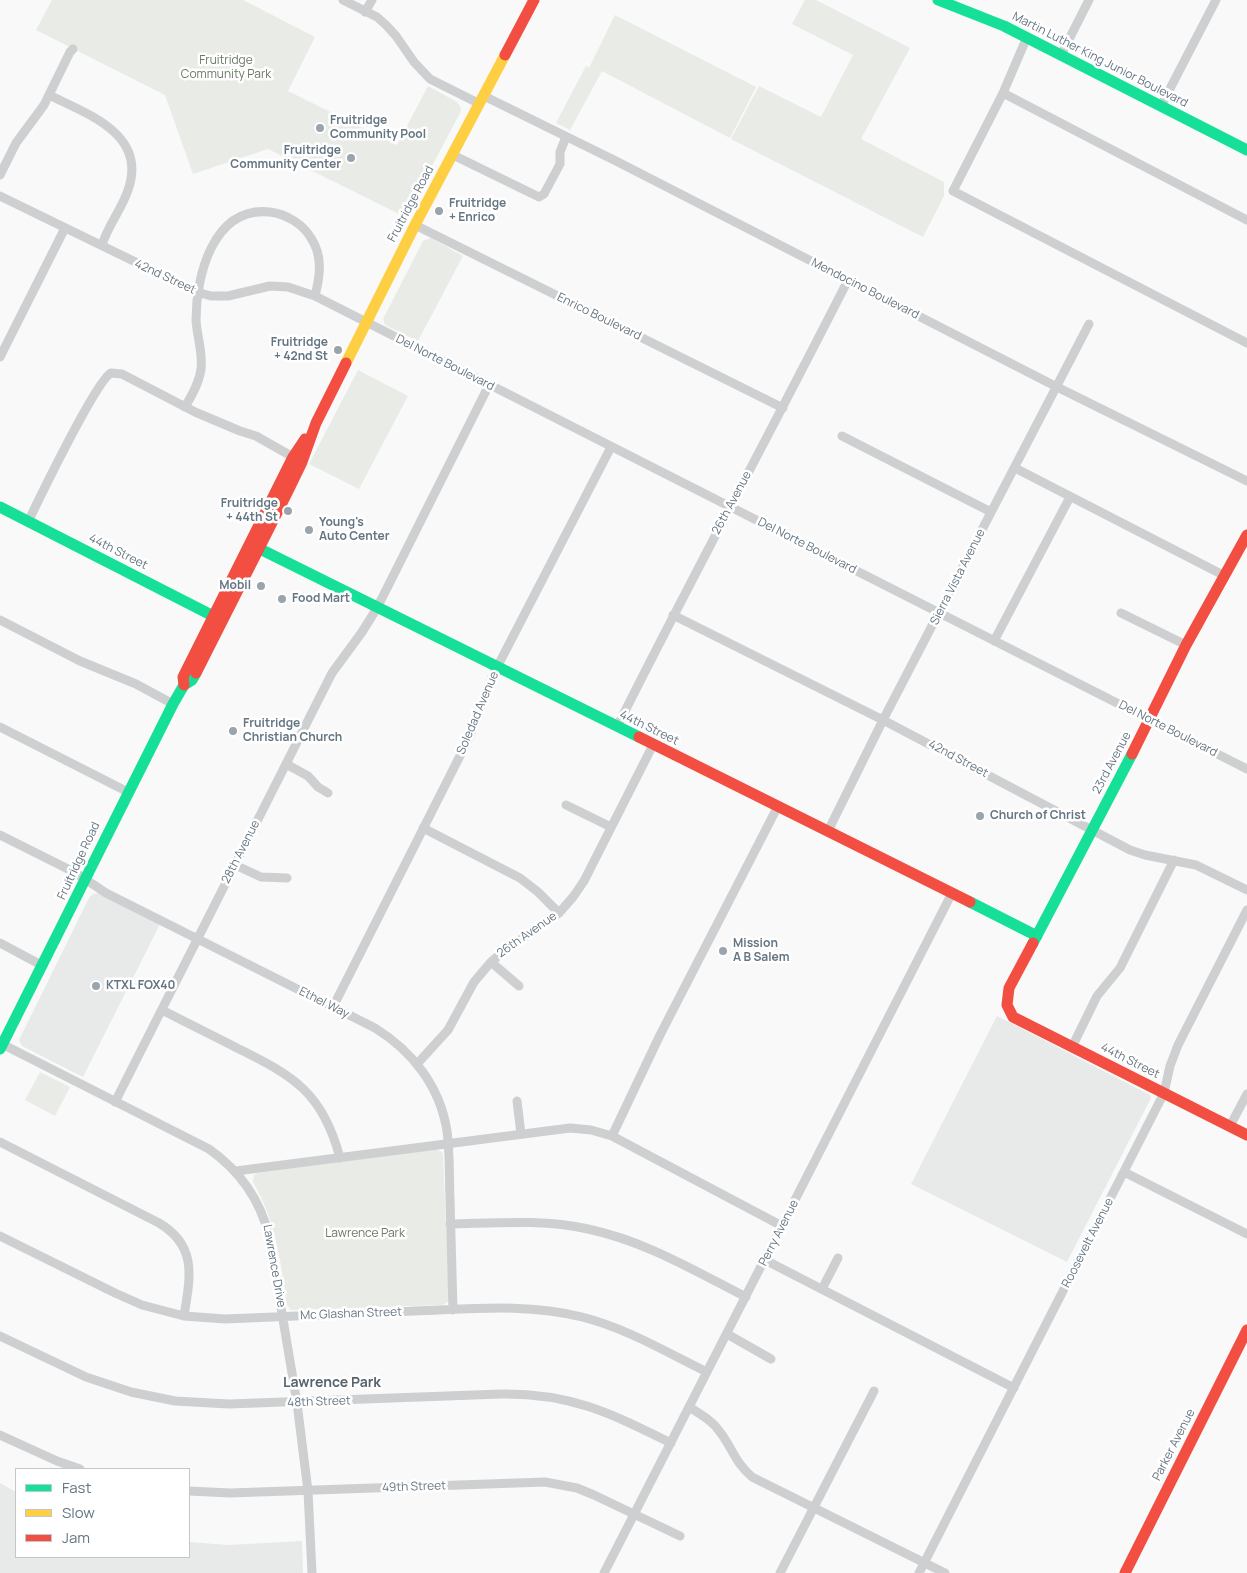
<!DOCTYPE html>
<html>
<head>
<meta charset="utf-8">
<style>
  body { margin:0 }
  #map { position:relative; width:1247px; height:1573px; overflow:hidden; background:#f9f9f9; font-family:Manrope,sans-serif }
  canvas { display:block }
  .legend { position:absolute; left:15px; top:1468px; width:175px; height:90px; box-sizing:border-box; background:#fff; border:1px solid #c1c8cd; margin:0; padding:6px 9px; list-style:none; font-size:15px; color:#657683 }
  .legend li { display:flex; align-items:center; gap:10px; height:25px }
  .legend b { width:25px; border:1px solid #c1c8cd }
</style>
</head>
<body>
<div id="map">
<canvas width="1247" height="1573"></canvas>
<ul class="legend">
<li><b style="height:6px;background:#16e098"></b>Fast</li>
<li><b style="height:6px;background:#ffcf43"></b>Slow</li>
<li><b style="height:6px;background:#f24e42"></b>Jam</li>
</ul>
</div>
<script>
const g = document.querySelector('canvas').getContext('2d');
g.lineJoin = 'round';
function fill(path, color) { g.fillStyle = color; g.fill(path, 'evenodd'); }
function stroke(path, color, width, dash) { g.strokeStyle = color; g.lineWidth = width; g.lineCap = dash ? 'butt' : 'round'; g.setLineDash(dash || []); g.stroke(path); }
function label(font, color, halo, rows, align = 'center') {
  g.font = font + ' Manrope,sans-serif'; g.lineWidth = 5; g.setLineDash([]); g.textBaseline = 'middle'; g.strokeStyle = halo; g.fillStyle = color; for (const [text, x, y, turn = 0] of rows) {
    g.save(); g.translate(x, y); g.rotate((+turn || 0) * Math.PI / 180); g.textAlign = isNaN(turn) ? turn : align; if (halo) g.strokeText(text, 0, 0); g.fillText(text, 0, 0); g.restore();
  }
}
fill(new Path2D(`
  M99 893 160 924 83 1077 22 1046 19 1040 89 898 93 894Z
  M997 1016 1150 1095 1151 1098 1067 1262 911 1184Z
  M0 1483 16 1492V1557H189V1542L228 1545 302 1541 303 1573H0Z`), '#e8e9e9');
fill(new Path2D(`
  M52 0H243L315 37 288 91 397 145 428 86 457 102 461 108 460 113 405 217 268 149 193 174 165 95 36 30Z
  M805 0H816L910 48 861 139 944 182V196L923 237 731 139 759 86 821 117 853 55 792 24Z
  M615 15 756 87 730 138 602 71 570 130 556 123 586 66 589 68Z
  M431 238 463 256 418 341 385 325 383 319 423 241Z
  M358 370 408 396 359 489 309 464Z
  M40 1072 70 1087 55 1116 25 1100Z
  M436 1149 442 1152 443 1155 449 1298 448 1302 442 1305 291 1310 287 1305C281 1262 275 1219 253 1182L254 1175 257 1173Z`), '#e8ebe6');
stroke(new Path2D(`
  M343 0 377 17 386 25 396 36 414 62 430 79 480 104
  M365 12 372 0
  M1027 37 1003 93 953 191 1247 343
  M1061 55 1089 0
  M1003 93 1247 220
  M49 95C87 114 148 134 128 190 122 209 108 225 102 245
  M484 96 616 161 1057 387 1247 481
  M1161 106 1216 0
  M453 155 539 197 544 194 560 164V152L566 137
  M0 175 16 143 44 105 70 52 73 49
  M0 196 197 292 211 296H228L270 286 288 287 315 296 1247 769
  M415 225 783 408
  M0 357 65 228
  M185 407C192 395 199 383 201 369 203 352 197 337 196 320 196 276 213 206 270 212 286 214 303 224 311 238 323 256 320 276 315 296
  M842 436 991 512
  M1015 468 1225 576
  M28 522C39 499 96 381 111 373L122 374 195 412 240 431 256 436 293 457
  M1121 613 1186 645
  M673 615 883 720 1130 850 1145 855 1196 865 1247 890
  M0 620 80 661 136 684 173 704
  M994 641 1070 497
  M0 727 128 792
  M617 727C692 577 772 430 848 280
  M286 764 308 776 318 787 328 793
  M566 805 611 827
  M423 828 520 878 538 892 559 913
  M828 831 883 720 1089 324
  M0 835 76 873 106 893 375 1028C412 1051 440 1086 447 1131 450 1153 449 1176 450 1199 451 1236 452 1273 453 1310
  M235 865 261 877 287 878
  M0 943 43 966
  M491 962 519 986
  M333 1007 470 736 492 677 611 447
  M162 1010C187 1023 212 1035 237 1048 294 1076 323 1093 340 1158
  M0 1043 209 1149C240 1171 260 1199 269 1236L297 1403 308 1491 312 1573
  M1072 1047 1097 996 1120 968 1174 860
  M417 1064 448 1030 474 982 491 962 504 951 559 913 573 897 584 881 653 745
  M517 1101 521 1134
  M115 1102 332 673 362 632 377 608 489 385
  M1230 1126 1247 1094
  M612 1136 660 1035 778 806
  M0 1142 159 1223C198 1246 190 1278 184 1316
  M236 1171 570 1128 591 1130 612 1136 782 1226
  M1124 1172 1247 1234
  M450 1224C496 1223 543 1219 588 1229 645 1241 695 1271 746 1297
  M0 1236 115 1293 142 1305 184 1316 225 1319C289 1316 352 1314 415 1311 471 1309 527 1303 582 1317 626 1328 666 1352 707 1372
  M765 1260 1014 1388
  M822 1289 838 1258
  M727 1334 771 1359
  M0 1336 86 1377 131 1392 175 1401 229 1404 501 1394C571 1393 610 1413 671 1443
  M689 1407C700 1414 713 1421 720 1432 733 1449 734 1461 752 1477L945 1573
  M0 1435 57 1461 80 1469
  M189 1491 230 1493 545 1482 577 1488 594 1495 680 1536
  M604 1573 952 893
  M780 1573 874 1391
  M919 1573 1164 1093 1170 1066 1178 1045 1247 910`), '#cecfd0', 9);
stroke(new Path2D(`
  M938 0 1004 26 1247 150
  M0 507 221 620
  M250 544 639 737
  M970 902 1037 936
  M1033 943 1132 754
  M0 1049 173 704 184 685 192 680 196 673`), '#16e098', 11);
stroke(new Path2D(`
  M346 363 415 225 505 55`), '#ffcf43', 11);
stroke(new Path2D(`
  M505 55 534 0
  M196 673 288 491 302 462 316 423 346 363
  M184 685 183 677 293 457 305 439
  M639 737 970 902
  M1132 754 1186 645 1247 535
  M1033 943 1009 988 1007 1005 1013 1017 1247 1135
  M1125 1573 1247 1330`), '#f24e42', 11);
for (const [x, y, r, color] of [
  [320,128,5,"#99a4ac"],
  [351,158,5,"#99a4ac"],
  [439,211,5,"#99a4ac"],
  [338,350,5,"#99a4ac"],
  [288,511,5,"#99a4ac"],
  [309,530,5,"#99a4ac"],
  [261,586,5,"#99a4ac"],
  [282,599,5,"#99a4ac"],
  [233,731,5,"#99a4ac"],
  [980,816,5,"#99a4ac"],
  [723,951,5,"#99a4ac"],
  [96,986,5,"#99a4ac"]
]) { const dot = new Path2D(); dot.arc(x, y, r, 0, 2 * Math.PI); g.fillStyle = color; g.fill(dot); stroke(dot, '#fff', 2); }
label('12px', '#657683', '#fff', [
  ["Martin Luther King Junior Boulevard",1100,60,27],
  ["Fruitridge Road",411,204,-62],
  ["42nd Street",165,277,25],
  ["Mendocino Boulevard",865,289,27],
  ["Enrico Boulevard",599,317,26],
  ["Del Norte Boulevard",445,363,27],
  ["26th Avenue",732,503,-62],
  ["Del Norte Boulevard",807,546,27],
  ["44th Street",118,552,27],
  ["Sierra Vista Avenue",958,577,-63],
  ["Soledad Avenue",478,713,-67],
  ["44th Street",649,728,26],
  ["Del Norte Boulevard",1168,729,27],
  ["42nd Street",958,759,28],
  ["23rd Avenue",1112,763,-62],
  ["28th Avenue",241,852,-63],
  ["Fruitridge Road",79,861,-65],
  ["26th Avenue",527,935,-35],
  ["Ethel Way",324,1003,27],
  ["44th Street",1130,1061,27],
  ["Perry Avenue",779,1233,-63],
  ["Roosevelt Avenue",1088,1243,-63],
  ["Lawrence Drive",274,1266,80],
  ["Mc Glashan Street",351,1314,-2],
  ["48th Street",319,1402,-2],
  ["Parker Avenue",1174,1445,-63],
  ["49th Street",414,1487,-2]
]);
label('12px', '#687a64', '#fff', [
  ["Fruitridge",226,61],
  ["Community Park",226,75],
  ["Lawrence Park",365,1234]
]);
label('bold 12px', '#657683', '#fff', [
  ["Fruitridge",330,121],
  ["Community Pool",330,135],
  ["Fruitridge",341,151,"right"],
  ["Community Center",341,165,"right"],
  ["Fruitridge",449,204],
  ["+ Enrico",449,218],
  ["Fruitridge",328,343,"right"],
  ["+ 42nd St",328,357,"right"],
  ["Fruitridge",278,504,"right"],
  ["+ 44th St",278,518,"right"],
  ["Young's",319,523],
  ["Auto Center",319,537],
  ["Mobil",251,586,"right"],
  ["Food Mart",292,599],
  ["Fruitridge",243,724],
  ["Christian Church",243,738],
  ["Church of Christ",990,816],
  ["Mission",733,944],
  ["A B Salem",733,958],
  ["KTXL FOX40",106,986]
], 'left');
label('bold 14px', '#57646e', '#fff', [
  ["Lawrence Park",332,1383]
]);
</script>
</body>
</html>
